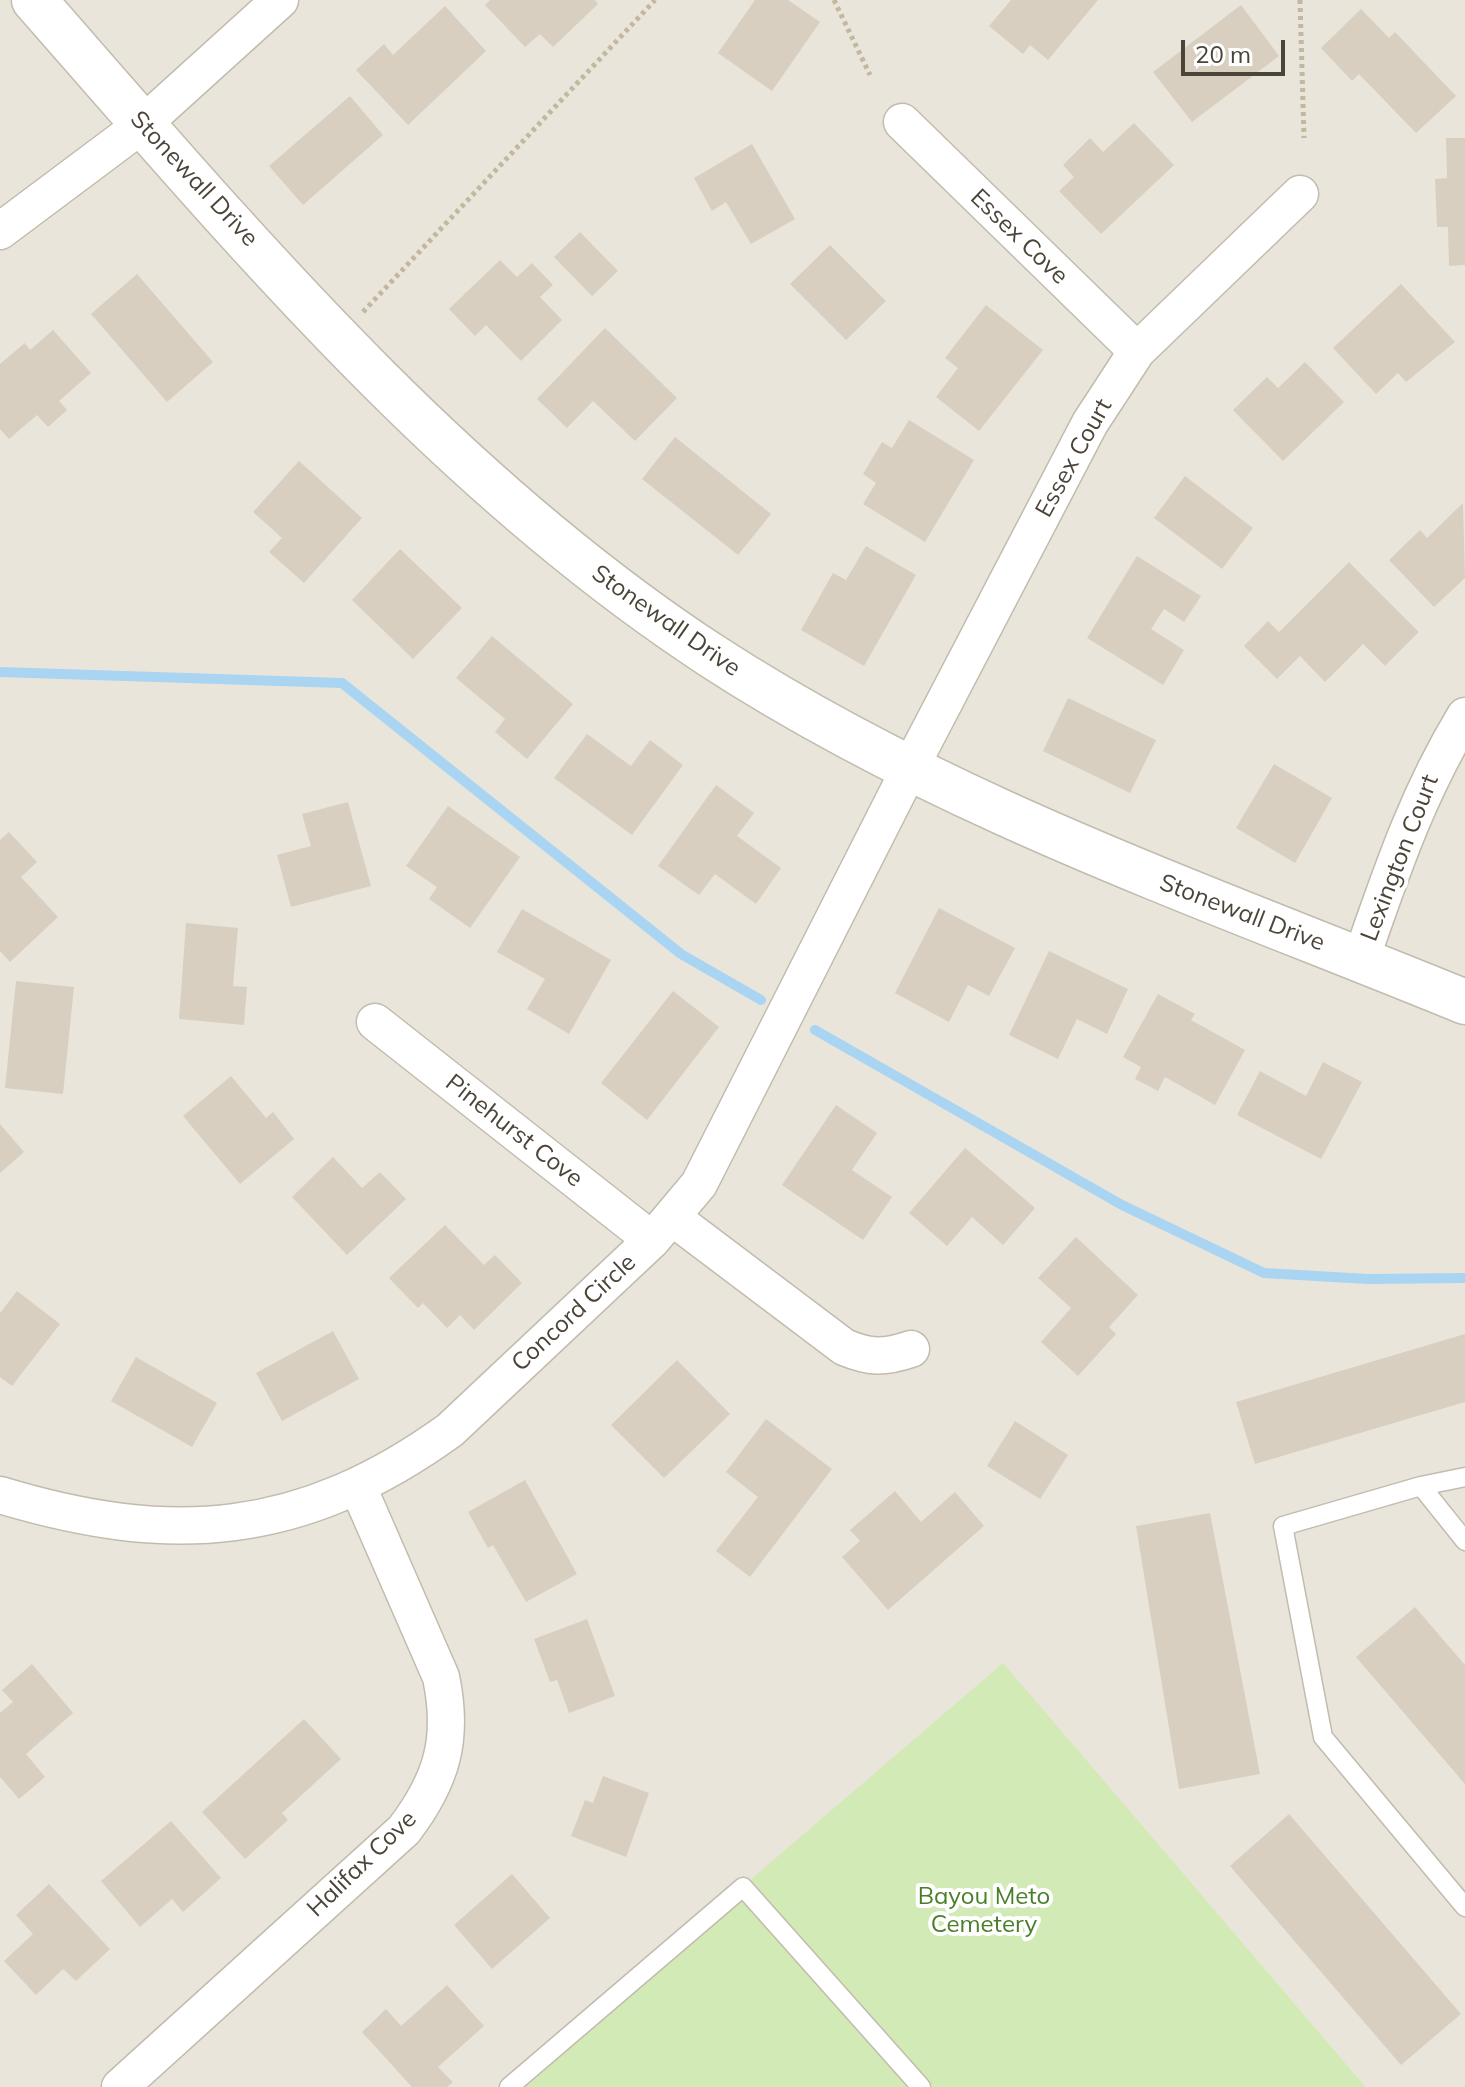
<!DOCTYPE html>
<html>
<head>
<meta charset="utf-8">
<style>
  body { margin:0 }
  #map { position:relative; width:1465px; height:2087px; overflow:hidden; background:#f6f3ec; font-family:Mulish,sans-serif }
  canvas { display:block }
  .scale { position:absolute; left:1181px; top:40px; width:104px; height:36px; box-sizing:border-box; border:4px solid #4b4439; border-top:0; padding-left:10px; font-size:24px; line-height:28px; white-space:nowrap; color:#4b4439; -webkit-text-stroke:6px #fff; paint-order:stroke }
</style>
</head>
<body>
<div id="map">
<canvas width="1465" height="2087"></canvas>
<div class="scale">20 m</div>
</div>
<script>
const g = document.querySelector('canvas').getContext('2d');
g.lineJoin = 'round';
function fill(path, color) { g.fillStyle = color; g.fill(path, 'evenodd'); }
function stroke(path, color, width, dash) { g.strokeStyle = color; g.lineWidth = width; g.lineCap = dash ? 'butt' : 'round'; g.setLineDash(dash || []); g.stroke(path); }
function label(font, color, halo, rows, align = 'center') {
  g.font = font + ' Mulish,sans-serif'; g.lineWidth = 8; g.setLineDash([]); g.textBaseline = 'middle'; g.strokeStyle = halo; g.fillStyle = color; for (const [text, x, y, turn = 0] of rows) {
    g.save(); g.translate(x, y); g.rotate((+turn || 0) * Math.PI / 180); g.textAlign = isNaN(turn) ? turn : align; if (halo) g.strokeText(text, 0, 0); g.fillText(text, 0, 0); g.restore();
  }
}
fill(new Path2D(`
  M0 0H1465V2087H1366L1003 1664 509 2087H0Z`), '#eae5da');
fill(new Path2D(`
  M1003 1663 1366 2087H509Z`), '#d2eab5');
stroke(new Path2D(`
  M0 672 342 683 681 954 761 1000
  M815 1030 1122 1205 1264 1273 1368 1279 1465 1278`), '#a9d4f2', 10);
fill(new Path2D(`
  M490 0H595L598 4 553 47 540 34 525 47 485 5Z
  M755 0H788L820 22 772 91 718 53Z
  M1011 0H1098L1048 60 1030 45 1023 54 989 26Z
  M1241 5 1279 56 1192 122 1153 72Z
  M445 6 486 51 408 125 356 70 384 44 393 55Z
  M1361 9 1389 38 1395 32 1456 96 1416 133 1359 74 1352 81 1321 48Z
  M350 96 383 135 303 205 269 166Z
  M1134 123 1174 165 1101 234 1059 191 1074 177 1063 165 1090 138 1103 152Z
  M1446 138H1465V265L1449 266 1448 227H1437L1435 179 1447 178Z
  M752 144 795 219 751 244 726 202 712 211 694 178Z
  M580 232 618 271 592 296 554 257Z
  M830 245 886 301 846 340 790 284Z
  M500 260 517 277 532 263 553 285 540 297 562 320 521 361 486 325 475 336 449 309Z
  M137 274 213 362 167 402 91 314Z
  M1401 284 1455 342 1406 382 1398 373 1376 394 1333 348Z
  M986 305 1043 350 979 431 936 397 958 368 945 358Z
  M605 328 677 398 635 441 593 401 567 428 537 399Z
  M53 330 91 373 59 401 67 410 48 427 37 415 9 439 0 429V364L25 343 30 350Z
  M1305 362 1344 402 1283 461 1233 410 1267 377 1278 388Z
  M909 420 974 460 925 542 863 504 876 483 863 474 882 442 892 448Z
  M675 437 771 514 738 555 642 479Z
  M299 461 362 518 304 583 269 552 282 538 253 512Z
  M1185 476 1253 528 1222 569 1154 518Z
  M1463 503 1465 578 1434 607 1389 560 1420 530 1427 538Z
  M866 546 916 575 864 666 801 630 833 573 846 580Z
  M400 549 462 608 413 659 352 600Z
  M1137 556 1201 596 1184 622 1164 609 1151 629 1184 650 1163 685 1087 638Z
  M1349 562 1419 632 1385 666 1363 644 1325 682 1300 656 1277 679 1244 646 1268 621 1279 632Z
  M492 636 573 704 527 759 495 732 505 719 456 678Z
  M1068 698 1156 740 1130 793 1043 751Z
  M587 734 631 766 650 740 683 765 632 835 554 778Z
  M1274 764 1332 798 1295 863 1236 828Z
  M716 785 754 813 737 836 781 868 756 904 715 874 699 895 658 866Z
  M348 802 371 886 291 907 277 855 311 846 302 814Z
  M448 806 520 857 470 928 429 899 437 887 406 866Z
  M9 832 37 862 21 877 58 917 10 962 0 951V840Z
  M939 908 1015 948 989 996 968 985 949 1022 895 993Z
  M522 909 611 960 569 1034 527 1009 545 979 497 952Z
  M186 923 238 928 233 986 247 987 244 1025 179 1019Z
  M1049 951 1128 989 1107 1034 1077 1019 1058 1059 1009 1035Z
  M16 981 74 987 63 1094 5 1088Z
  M673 991 719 1027 647 1120 601 1083Z
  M1158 994 1195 1014 1191 1020 1245 1050 1215 1105 1165 1077 1158 1091 1135 1079 1141 1067 1123 1057Z
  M1323 1062 1362 1082 1321 1159 1237 1115 1260 1071 1306 1096Z
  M231 1076 266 1118 273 1112 294 1139 240 1184 183 1116Z
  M836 1105 877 1133 852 1170 892 1197 863 1240 782 1185Z
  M0 1124 24 1152 0 1173Z
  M965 1148 1035 1208 1003 1245 972 1217 947 1246 909 1213Z
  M333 1157 362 1188 380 1172 406 1199 347 1255 292 1197Z
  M445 1225 484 1265 495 1255 522 1283 474 1330 460 1315 447 1328 423 1303 418 1308 389 1278Z
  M1076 1237 1138 1295 1109 1327 1116 1334 1078 1376 1041 1342 1071 1308 1038 1278Z
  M17 1291 60 1324 12 1386 0 1377V1313Z
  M333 1331 359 1379 282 1421 256 1373Z
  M1465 1334V1402L1255 1464 1236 1402Z
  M136 1357 217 1403 192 1447 111 1401Z
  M677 1360 730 1414 664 1478 611 1425Z
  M766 1419 832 1469 750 1577 716 1551 758 1497 726 1472Z
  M1015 1421 1068 1455 1040 1499 987 1466Z
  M525 1480 577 1574 526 1602 493 1545 488 1548 468 1512Z
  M895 1491 921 1522 955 1492 984 1526 888 1610 842 1557 860 1541 850 1530Z
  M1210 1513 1260 1774 1179 1789 1136 1526Z
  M1415 1607 1465 1665V1784L1356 1657Z
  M587 1619 615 1696 569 1713 557 1680 550 1682 534 1639Z
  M32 1664 73 1713 26 1754 45 1777 19 1799 0 1777V1713L13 1702 2 1690Z
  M304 1719 341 1759 282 1813 288 1820 245 1859 202 1812Z
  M603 1776 649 1793 626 1857 571 1836 585 1800 593 1803Z
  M1289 1814 1461 2014 1401 2065 1230 1866Z
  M171 1821 221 1878 183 1912 172 1899 140 1927 101 1881Z
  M512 1874 550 1918 492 1969 454 1925Z
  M49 1884 110 1949 76 1981 63 1969 36 1995 4 1961 33 1934 16 1915Z
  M447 1985 484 2026 438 2067 453 2082 447 2087H412L362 2032 386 2009 401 2026Z`), '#d8cfc1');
const service = new Path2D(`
  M1421 1486 1465 1477
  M1465 1541 1421 1486 1283 1526 1323 1737 1465 1907
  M509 2087 743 1887 921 2087`);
const minor = new Path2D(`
  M902 122 1137 351
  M0 231 143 124 280 0
  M1361 959C1391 873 1417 795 1465 716
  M375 1022 652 1240
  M673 1218 844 1347C870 1358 884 1358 911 1349
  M0 1495C172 1547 302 1537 450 1430L652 1240 699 1184 910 768 1090 423 1137 351 1300 194
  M120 2087 404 1830C442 1780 454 1739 441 1677L358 1487`);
const tertiary = new Path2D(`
  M34 0C241 236 447 483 712 656 946 808 1209 897 1465 1002`);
stroke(service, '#c2bbae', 21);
stroke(minor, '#c2bbae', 39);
stroke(tertiary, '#c2bbae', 47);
stroke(new Path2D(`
  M834 0 870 75
  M1300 0 1304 138
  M363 312 655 0`), '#c4b79f', 5, [4, 4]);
stroke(service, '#fff', 18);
stroke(minor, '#fff', 36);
stroke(tertiary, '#fff', 44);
label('24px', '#4b4439', '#fff', [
  ["Stonewall Drive",194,179,47],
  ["Essex Cove",1019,237,44],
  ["Essex Court",1074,458,-61],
  ["Stonewall Drive",666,621,35],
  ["Lexington Court",1400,858,-69],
  ["Stonewall Drive",1242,913,21],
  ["Pinehurst Cove",514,1131,38],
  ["Concord Circle",574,1313,-43],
  ["Halifax Cove",362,1864,-44]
]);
label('24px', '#4a7f2a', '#fff', [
  ["Bayou Meto",984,1897],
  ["Cemetery",984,1925]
]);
</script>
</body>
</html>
